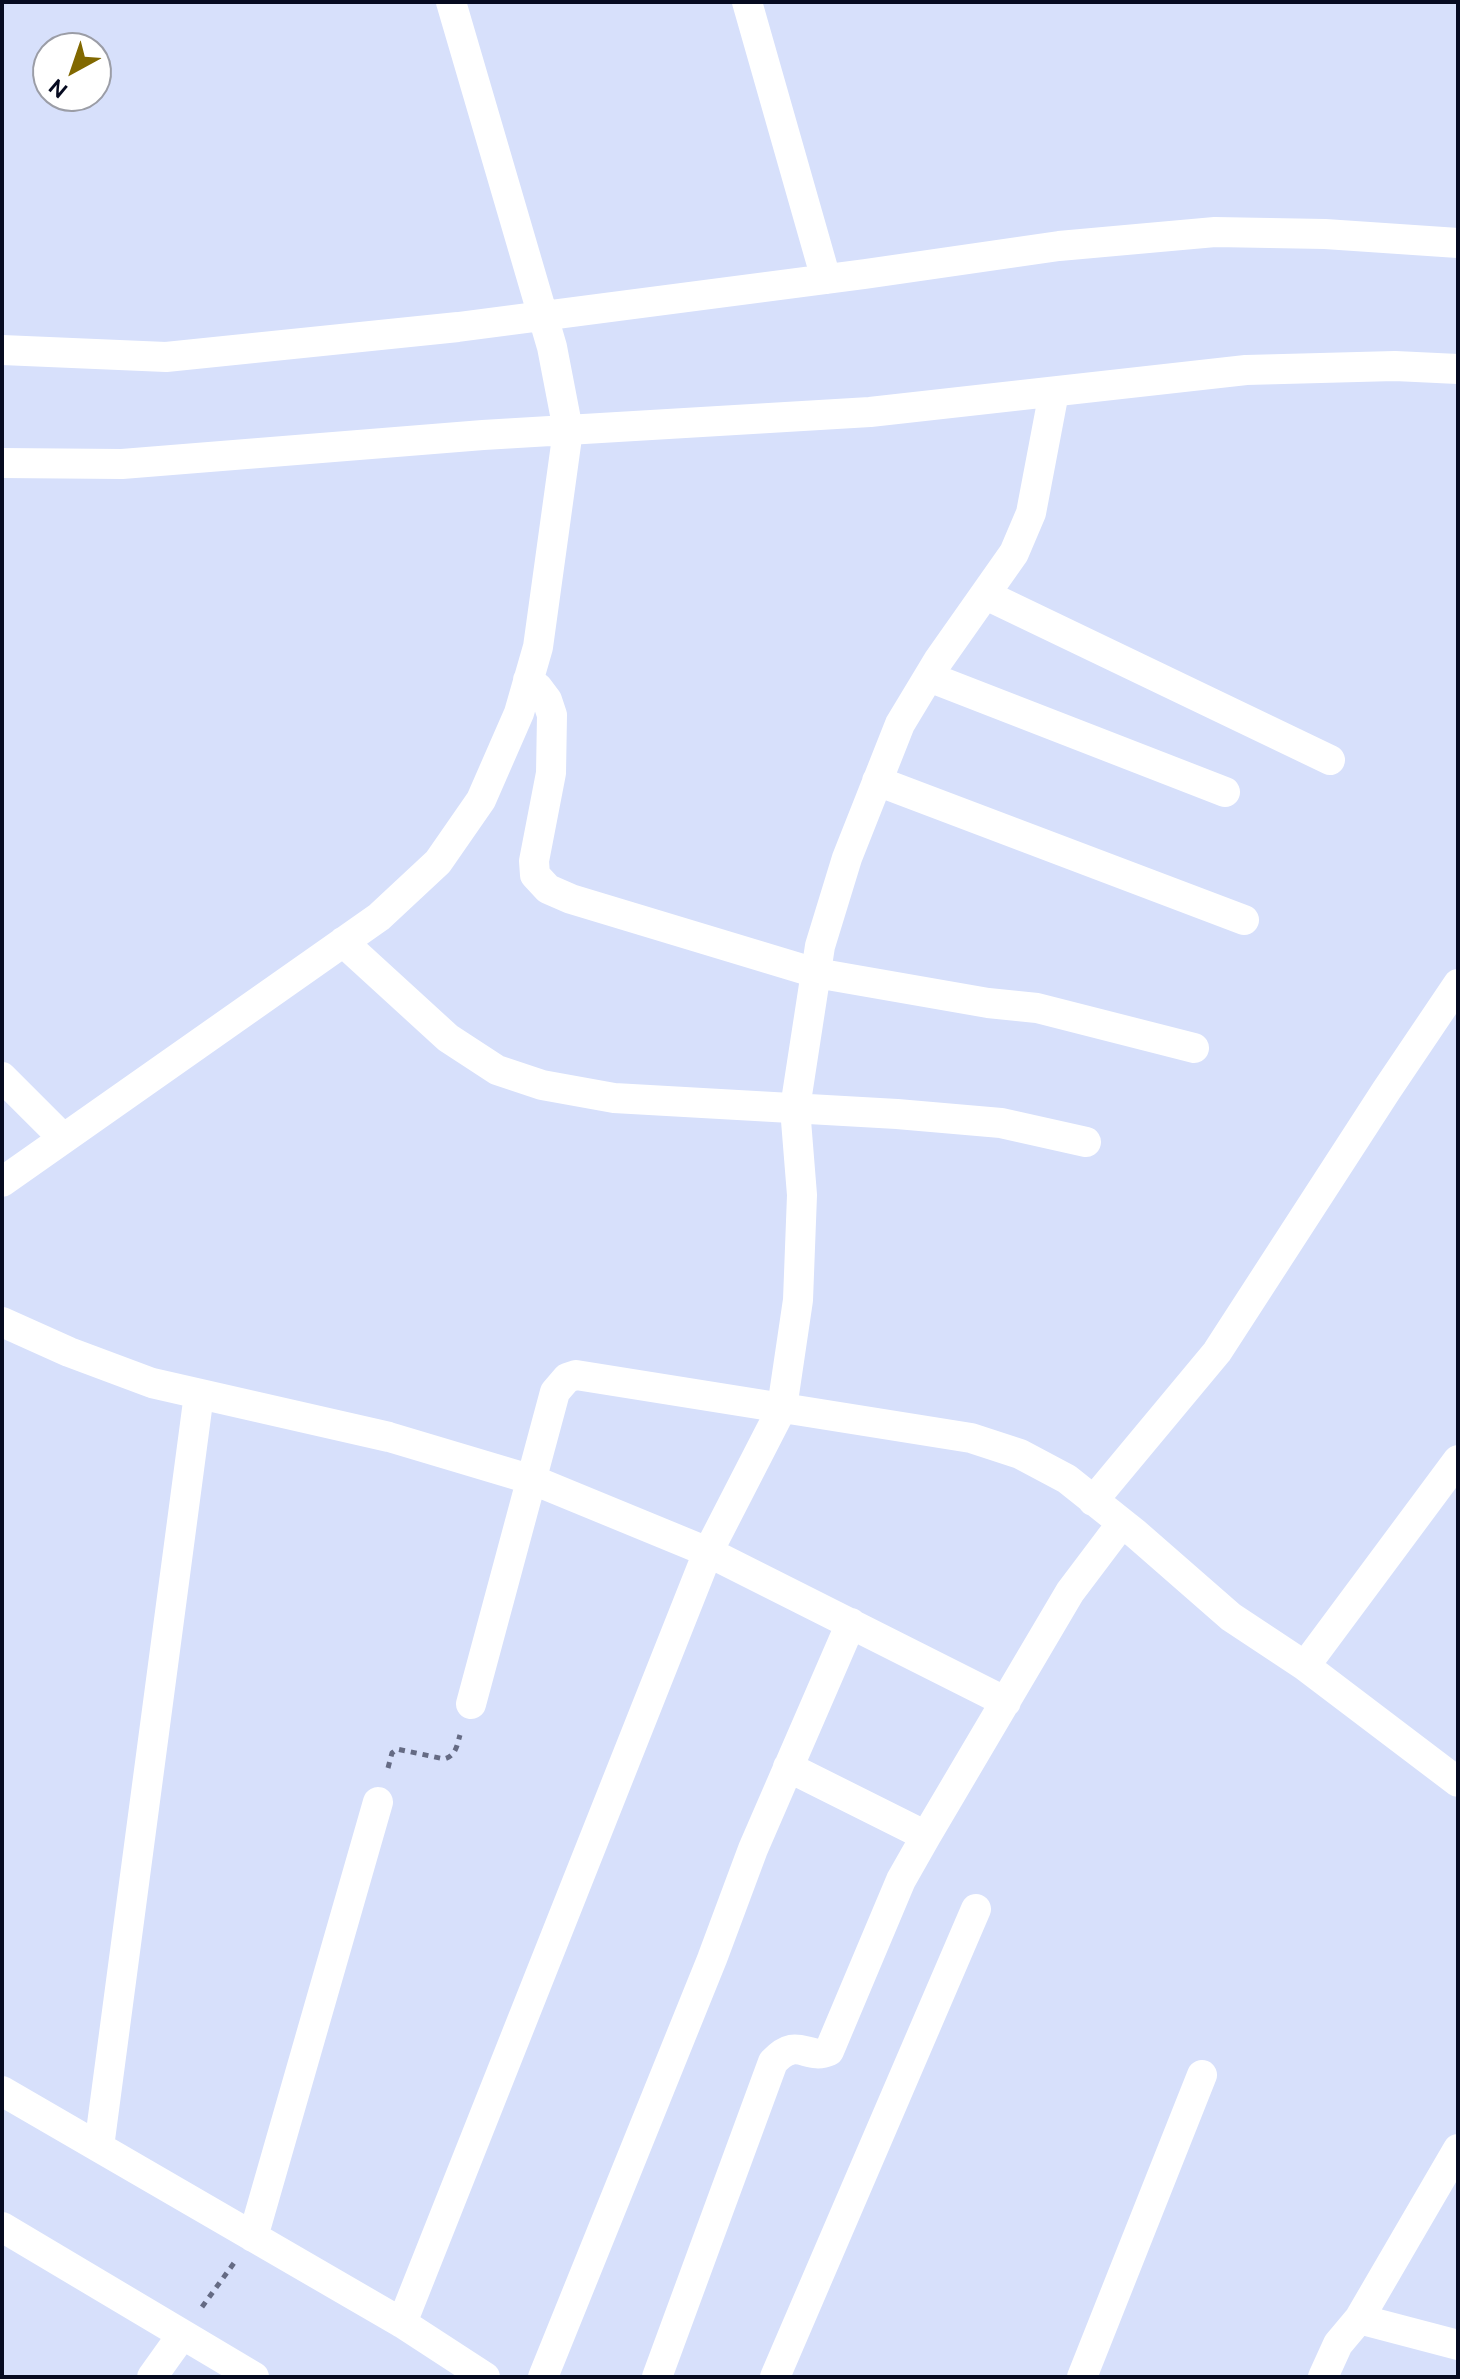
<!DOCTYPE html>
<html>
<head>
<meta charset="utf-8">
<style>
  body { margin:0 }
  #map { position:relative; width:1460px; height:2379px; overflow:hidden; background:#d7e0fb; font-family:Ubuntu,sans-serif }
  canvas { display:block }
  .frame { position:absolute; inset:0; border:4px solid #060a20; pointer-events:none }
  .north { position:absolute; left:32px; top:32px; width:80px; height:80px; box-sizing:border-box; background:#fff; border:2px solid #9b9da6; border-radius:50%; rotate:220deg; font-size:22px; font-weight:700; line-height:32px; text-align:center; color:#060a20 }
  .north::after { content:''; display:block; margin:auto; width:28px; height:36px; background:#816800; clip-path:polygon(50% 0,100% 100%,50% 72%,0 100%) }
</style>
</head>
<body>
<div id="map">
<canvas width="1460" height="2379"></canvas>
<div class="frame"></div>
<div class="north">N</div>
</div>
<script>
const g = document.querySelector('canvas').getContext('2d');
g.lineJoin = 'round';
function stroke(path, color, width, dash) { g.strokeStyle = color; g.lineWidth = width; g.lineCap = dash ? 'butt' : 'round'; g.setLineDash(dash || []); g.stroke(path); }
stroke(new Path2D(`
  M388 1768 392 1753 397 1749 444 1759C456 1756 457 1745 460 1735
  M202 2307 234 2263`), '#656b84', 5, [6, 6]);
stroke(new Path2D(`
  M747 2 826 279
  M2 350 166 357 458 327 865 274 1059 246 1215 232 1325 234 1458 243
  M2 463 122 464 483 435 870 412 1246 370 1395 366 1458 369
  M986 595 1330 760
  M929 677 1225 792
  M528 680 538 688 547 700 552 715 551 773 534 861 535 875 548 889 571 899 816 973 988 1003 1037 1008 1194 1048
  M877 781 1244 920
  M343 942 448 1038 497 1070 542 1085 614 1098 897 1114 1001 1123 1086 1142
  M2 1077 63 1138
  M2 1182 379 917 438 862 481 800 519 713 538 647 568 430 552 347 451 2
  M2 1322 69 1352 152 1383 389 1437 533 1480 708 1552 1006 1702
  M1093 1501 1217 1352 1386 1091 1458 984
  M1305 1666 1458 1460
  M471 1704 555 1392 567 1378 576 1375 971 1438 1020 1454 1067 1479 1136 1534 1231 1617 1305 1666 1458 1782
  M788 1767 926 1836
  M2 2091 402 2323 485 2377
  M99 2147 199 1394
  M2 2227 254 2377
  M253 2237 378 1802
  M1359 2319 1458 2149
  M402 2323 708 1552 782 1408 798 1300 802 1195 795 1108 820 946 847 858 900 724 938 661 1014 553 1031 513 1054 392
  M152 2377 182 2335
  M543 2377 712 1959 753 1849 851 1623
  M657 2377 773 2062C798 2035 806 2061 829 2051L901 1880 926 1836 1070 1592 1122 1523
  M775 2377 976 1909
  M1082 2377 1202 2075
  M1323 2377 1338 2344 1359 2319 1458 2345`), '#fff', 30);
</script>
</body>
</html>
